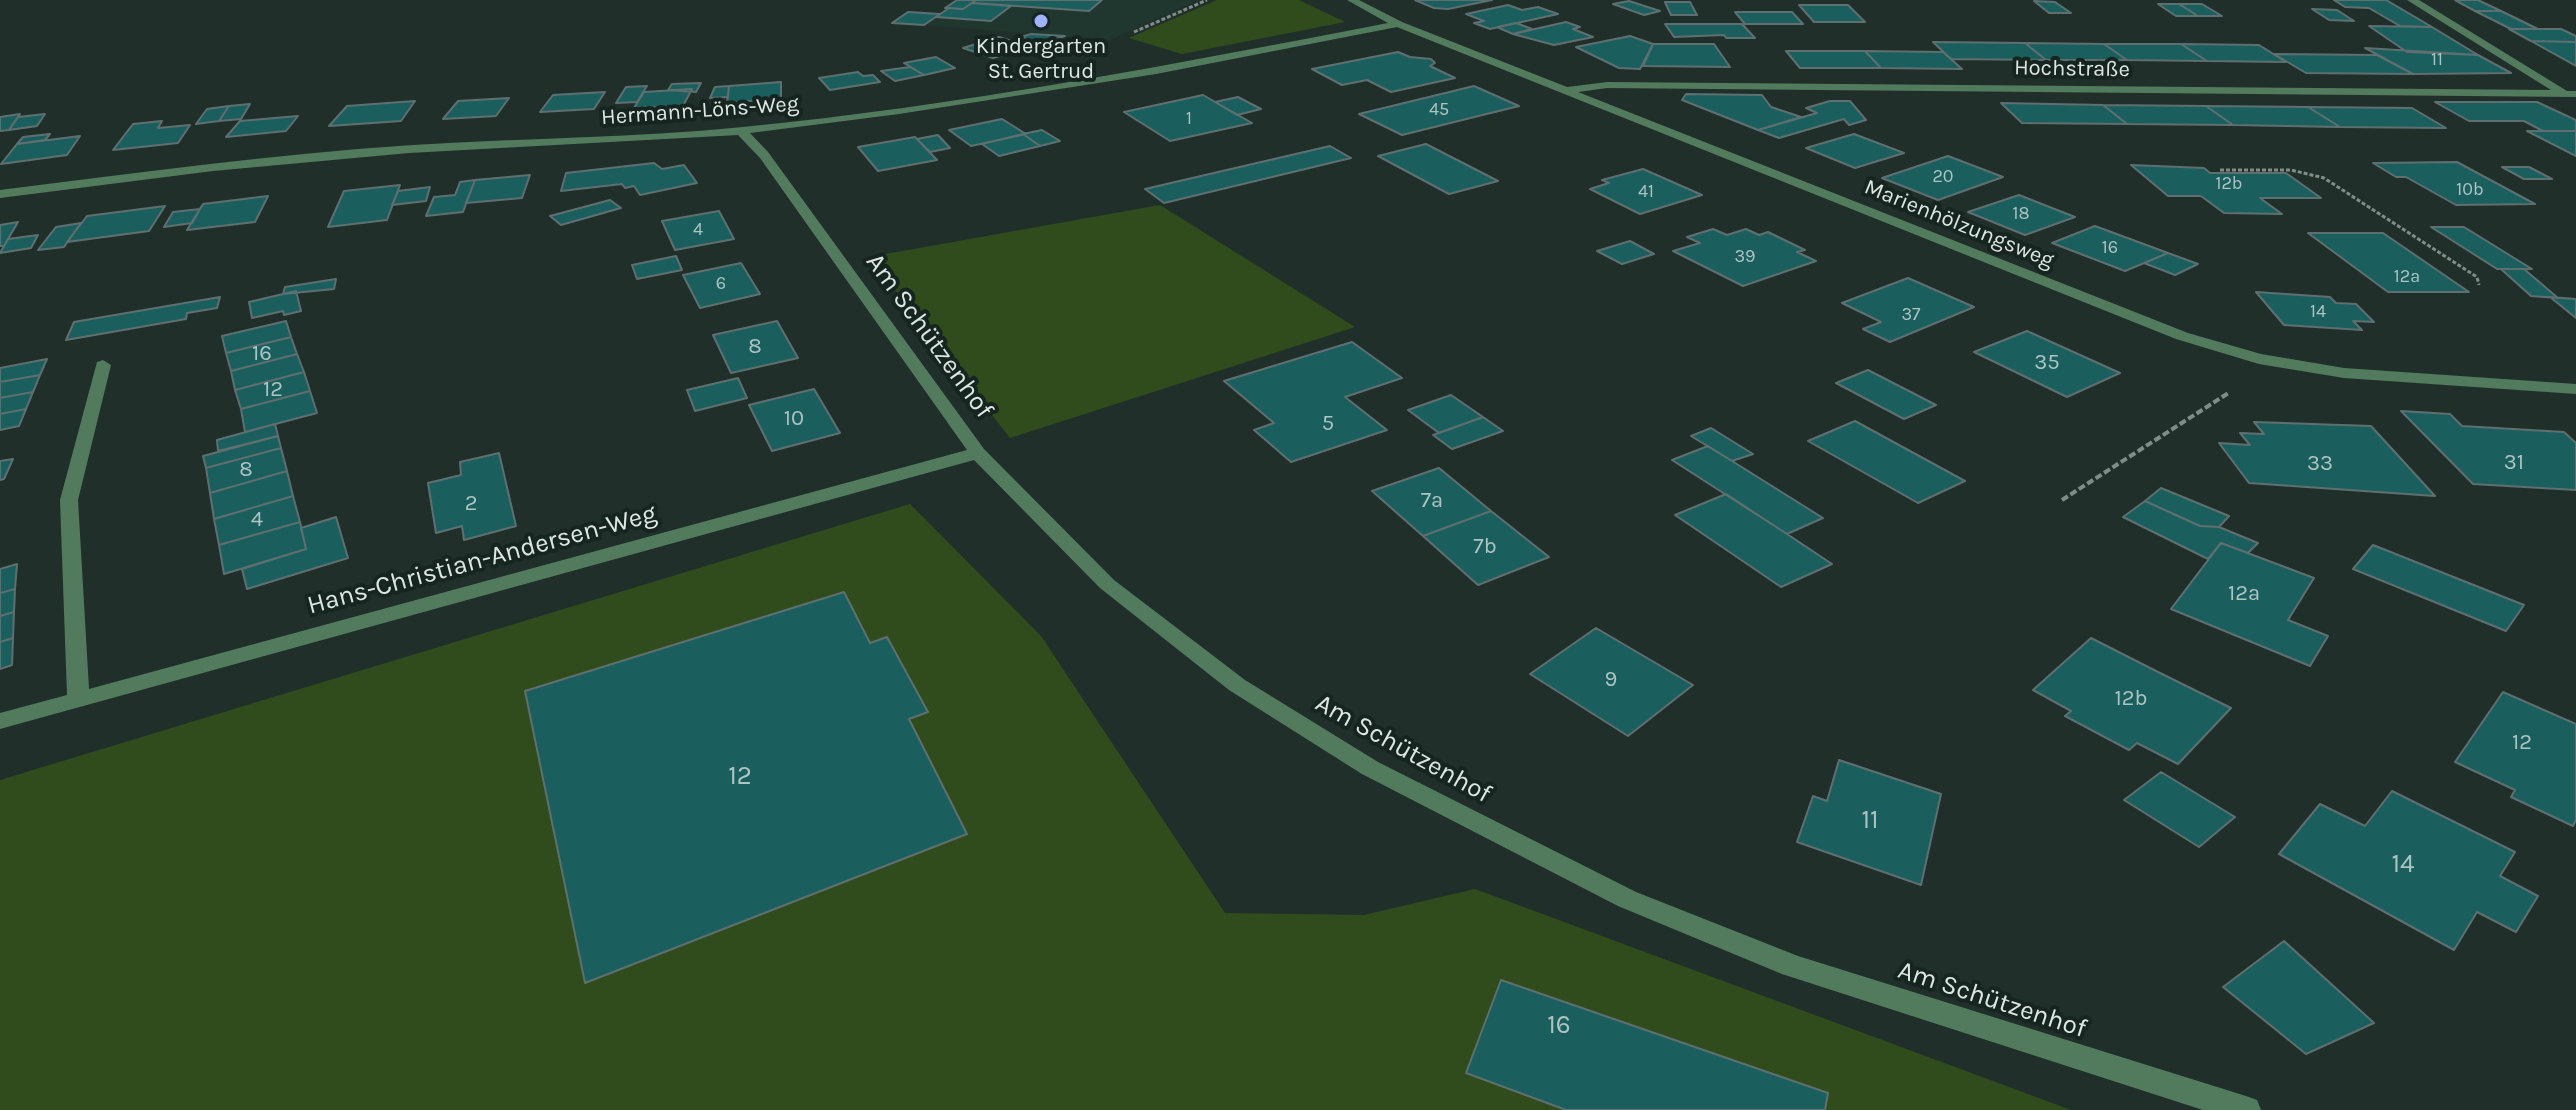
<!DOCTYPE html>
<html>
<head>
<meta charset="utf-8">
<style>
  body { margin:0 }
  canvas { display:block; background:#212f2b }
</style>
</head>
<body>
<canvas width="2576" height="1110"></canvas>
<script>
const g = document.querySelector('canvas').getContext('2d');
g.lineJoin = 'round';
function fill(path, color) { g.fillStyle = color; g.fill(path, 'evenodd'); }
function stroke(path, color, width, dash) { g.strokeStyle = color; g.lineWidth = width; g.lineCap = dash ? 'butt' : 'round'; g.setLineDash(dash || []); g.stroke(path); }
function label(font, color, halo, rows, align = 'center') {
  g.font = font + ' Karla,sans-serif'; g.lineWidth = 8; g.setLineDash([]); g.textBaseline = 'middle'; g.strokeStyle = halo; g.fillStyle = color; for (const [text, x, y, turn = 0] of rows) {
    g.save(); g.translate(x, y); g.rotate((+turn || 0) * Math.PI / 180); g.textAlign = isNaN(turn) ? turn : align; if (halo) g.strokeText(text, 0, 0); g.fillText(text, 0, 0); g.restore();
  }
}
fill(new Path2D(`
  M1102 0H1198L1110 40 924 25 949 8 963 9 972 3 1089 11Z`), '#203730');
fill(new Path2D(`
  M1217 0H1299L1345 22 1182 54 1129 38Z
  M1160 205 1355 327 1010 438 869 257Z
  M910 504 1041 636 1225 913 1364 915 1475 889 2071 1110H0V780Z`), '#314c1c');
const building = new Path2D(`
  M957 0H976L963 9 945 8Z
  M976 0H1102L1089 11 972 3Z
  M1415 0H1492L1448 9 1434 8Z
  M2334 0H2386L2432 27 2400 26 2369 8 2345 7Z
  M2455 0H2478L2501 11H2475Z
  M1629 1 1660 11 1644 15 1613 4Z
  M2034 1 2055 2 2071 13H2049Z
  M1665 2H1690L1697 15H1671Z
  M972 3 1011 6 991 21 936 17 949 8 963 9Z
  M2158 4H2179L2198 16H2176Z
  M2179 4H2202L2222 16H2198Z
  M1508 5 1522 10 1538 7 1558 14 1490 29 1474 23 1484 21 1466 14Z
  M1799 5H1848L1865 22H1814Z
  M2312 9 2337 10 2354 21 2329 20Z
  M2475 11H2501L2538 29H2511Z
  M908 12 940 14 924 25 892 23Z
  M1735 12H1792L1803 24H1745Z
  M1566 22 1580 27 1573 29 1593 37 1554 45 1513 34Z
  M1516 23 1532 29 1513 34 1497 27Z
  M1665 24H1742L1755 38H1726L1724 35 1674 37Z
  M2369 26 2432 27 2478 55 2407 52Z
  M2509 29H2561L2576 36V42L2531 41Z
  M1031 34 1065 36 1041 44 1021 37Z
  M1630 36 1653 44 1640 69 1619 68 1576 47Z
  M999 37 1030 47 993 58 963 48Z
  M2531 41 2576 42V66Z
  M1933 42 2025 43 2046 60 1951 59Z
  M2025 43 2104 44 2127 60H2046Z
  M1653 44H1714L1730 67 1643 66Z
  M2104 44H2181L2207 61 2127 60Z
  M2181 44 2259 45 2286 62 2207 61Z
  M2365 48 2478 55 2511 73 2413 74Z
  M1786 51H1865L1881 68H1800Z
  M1865 51 1943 52 1962 69 1881 68Z
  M1398 52 1410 57 1431 59 1435 63 1430 66 1455 78 1391 92 1367 80 1342 85 1312 69Z
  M2274 54 2377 55 2413 74 2306 73Z
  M936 57 955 68 924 75 904 63Z
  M910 67 924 75 895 81 881 71Z
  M858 72 863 76 873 75 880 82 830 90 819 78Z
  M781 82V98L727 103 729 86Z
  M701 83 696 92 668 90 672 84Z
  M647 86 637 102 616 103 626 87Z
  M729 86 728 97 710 98 715 87Z
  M1474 86 1519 106 1402 135 1359 114Z
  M692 89 683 106 634 108 644 92Z
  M605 92 594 109 540 112 553 95Z
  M1686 94 1762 95 1771 107 1801 117 1758 130 1682 100Z
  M1203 95 1252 123 1170 141 1124 112Z
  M1238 97 1261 109 1237 115 1215 102Z
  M509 98 496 116 443 119 458 101Z
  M415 101 401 121 329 126 347 106Z
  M1830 101H1850L1866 120 1849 125 1844 119 1779 138 1758 130 1817 113 1806 108Z
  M2435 102H2537L2576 120V131H2543L2524 121H2469Z
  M2001 103 2103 105 2127 124 2022 123Z
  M250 104 241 119 219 121 229 106Z
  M2103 105 2206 106 2233 125 2127 124Z
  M229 106 219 121 196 124 207 109Z
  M2206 106 2308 107 2340 127 2233 125Z
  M2308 107 2412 108 2446 128 2340 127Z
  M20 114 9 130 0 131V117Z
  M45 114 37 126 9 130 18 117Z
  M298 116 286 131 226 137 240 121Z
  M1002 119 1026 134 971 146 949 130Z
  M162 121 158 128 190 125 178 143 113 150 133 124Z
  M1042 130 1060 141 1040 146 1023 134Z
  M2527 131H2576V156Z
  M50 134 45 140 17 144 23 137Z
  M1023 134 1040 146 999 156 982 144Z
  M1854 134 1904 153 1855 168 1806 148Z
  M938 135 950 148 930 152 917 139Z
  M80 136 67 155 1 164 17 144Z
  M915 137 937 160 878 171 858 147Z
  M1426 144 1498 181 1449 194 1378 156Z
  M1330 146 1351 158 1164 203 1145 189Z
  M1948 156 2003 177 1938 200 1882 178Z
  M2457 162 2535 204 2456 205 2406 177H2396L2373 163Z
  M654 163 662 169 684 165 697 183 640 195 634 186 625 188 622 184 561 191 566 173Z
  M2131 165 2204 168 2210 173H2286L2321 198H2260L2282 214 2224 213 2201 196H2168Z
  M2502 167H2529L2552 179H2524Z
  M1643 169 1702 195 1640 214 1590 189 1609 183 1602 180Z
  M530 175 522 198 466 203 475 180Z
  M475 180 463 212 426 216 434 197 455 195 460 182Z
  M400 185 387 220 328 227 344 191Z
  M430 187 426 201 392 205 398 191Z
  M2019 195 2075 217 2025 235 1968 212Z
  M268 196 255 222 187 230 203 204Z
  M610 200 621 208 561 225 550 216Z
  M165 206 149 231 67 242 87 216Z
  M200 209 192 223 164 227 173 212Z
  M719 211 734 239 675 250 662 221Z
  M18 222 4 246H0V225Z
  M81 223 64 247 38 250 56 227Z
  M2095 226 2168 253 2125 271 2052 243Z
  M2431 227H2464L2532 269H2497Z
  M1713 229 1727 235 1746 229 1759 235 1768 232 1805 250 1797 252 1816 261 1743 286 1673 251 1700 243 1687 237Z
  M2308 233H2383L2469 292H2388Z
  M38 235 31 248 0 253 8 239Z
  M1630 241 1654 254 1622 264 1597 251Z
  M2168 253 2198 264 2175 275 2144 263Z
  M676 256 682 270 637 279 632 265Z
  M741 263 760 294 700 308 683 275Z
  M2501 269H2524L2558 298 2531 296Z
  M1908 278 1974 307 1890 342 1863 329 1881 322 1842 303Z
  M336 279 334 289 283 294 285 287Z
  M296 291 301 311 284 315 283 311 252 318 249 302Z
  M2256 292 2330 297 2336 303 2356 304 2374 322 2353 321 2362 330 2284 325Z
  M220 297 217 308 187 313 186 319 66 340 74 322Z
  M2550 297 2576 299V318Z
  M286 321 291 337 226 353 222 336Z
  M777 321 798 358 731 373 713 335Z
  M2027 331 2120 373 2067 397 1974 352Z
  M291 337 297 354 231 371 226 353Z
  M1352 342 1402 378 1345 397 1387 430 1291 462 1254 430 1274 423 1224 381Z
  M297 354 304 372 235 390 231 371Z
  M47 359 40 375 0 382V368Z
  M1868 370 1936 405 1904 419 1836 383Z
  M304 372 310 391 241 409 235 390Z
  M40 375 33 392 0 398V382Z
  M738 378 747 398 695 411 687 390Z
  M814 389 840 433 772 451 749 405Z
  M310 391 317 413 245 432 241 409Z
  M33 392 26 409 0 414V398Z
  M1451 395 1483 417 1439 433 1408 410Z
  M26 409 19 426 0 430V414Z
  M2401 411 2450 414 2462 426 2564 432 2576 443V490L2473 484Z
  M1483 417 1503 431 1452 449 1433 435Z
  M1855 421 1965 481 1918 503 1808 441Z
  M2254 422 2371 426 2435 496 2249 483 2219 443 2250 445 2240 433 2264 434Z
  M275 424 278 436 218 451 217 440Z
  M1711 428 1753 454 1732 461 1691 436Z
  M278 436 281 448 206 468 203 456Z
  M1708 446 1732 461 1823 518 1787 534 1672 460Z
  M281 448 287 471 210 493 206 468Z
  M499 453 516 526 464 540 462 526 436 533 428 483 461 475 460 462Z
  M13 459 4 479 0 480V461Z
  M1439 468 1491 511 1423 536 1372 491Z
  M287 471 293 496 214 519 210 493Z
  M2161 488 2229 516 2219 527 2200 526 2145 501Z
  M1726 494 1787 534 1832 564 1781 587 1675 515Z
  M293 496 300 522 219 545 214 519Z
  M2145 501 2200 526 2219 527 2258 543 2248 553 2221 543 2208 559 2123 517Z
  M1491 511 1549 557 1478 585 1423 536Z
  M336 517 348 558 247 589 242 569 306 549 301 528Z
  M300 522 306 549 224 574 219 545Z
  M2221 543 2314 578 2288 620 2328 636 2310 666 2171 609Z
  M2373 545 2524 605 2506 631 2353 569Z
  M17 564 15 589 0 593V569Z
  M15 589 14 612 0 616V593Z
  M844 592 870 643 887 637 928 712 909 719 967 834 585 983 525 691Z
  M14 612 13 638 0 642V616Z
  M1596 628 1693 685 1628 736 1530 674Z
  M13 638 12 665 0 669V642Z
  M2091 638 2158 672 2231 708 2178 764 2137 743 2129 750 2065 716 2071 711 2033 690Z
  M2503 692 2576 724V820L2573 826 2511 797 2515 790 2455 762Z
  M1839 760 1941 794 1921 885 1797 842 1813 796 1827 801Z
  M2161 772 2235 817 2199 847 2124 800Z
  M2392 791 2515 852 2500 876 2538 896 2516 932 2477 912 2454 950 2279 854 2320 804 2365 826Z
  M2284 941 2374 1023 2306 1054 2223 987Z
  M1501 980 1828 1093 1825 1110H1566L1466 1073Z`);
fill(building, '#1a5f5e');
stroke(building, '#5e6f6f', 2);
stroke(new Path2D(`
  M1134 32 1207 0
  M2220 170H2291L2324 178 2477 277 2479 285`), '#808c88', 3, [4, 2]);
stroke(new Path2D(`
  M2062 500 2230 392`), '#808c88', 4, [7, 3]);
fill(new Path2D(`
  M1347 0H1359L1402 22 1567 87 1607 82 2551 90 2407 0H2419L2567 91H2576V97L1607 88 1578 92 2188 333 2261 354 2344 368 2576 384V394L2344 378 2259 364 2176 339 1397 27 1156 74 899 114 750 133 768 152 984 449 1114 580 1245 680 1378 762 1636 892 1798 956 2246 1096 2257 1100 2261 1110H2203L1782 974 1618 906 1362 774 1229 690 1100 588 974 460 0 729V713L67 695 60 500 97 362 103 360 111 365 78 500 89 689 967 450 760 158 738 135 409 153 213 171 0 198V190C137 173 274 154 413 145 522 138 633 138 743 127 959 106 1175 64 1388 23Z`), '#527b5e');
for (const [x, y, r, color] of [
  [1041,21,8,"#a0b3fd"]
]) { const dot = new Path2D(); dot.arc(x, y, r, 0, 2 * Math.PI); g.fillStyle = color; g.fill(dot); stroke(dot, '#172521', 3); }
label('18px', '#acc4c2', null, [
  ["11",2437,60],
  ["45",1439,110],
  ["1",1189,119],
  ["20",1943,177],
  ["12b",2229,184],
  ["10b",2470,190],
  ["41",1646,192],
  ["18",2021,214],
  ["4",698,230],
  ["16",2110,248],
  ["39",1745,257],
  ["12a",2407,277],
  ["6",721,284],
  ["14",2318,312],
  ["37",1911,315]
]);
label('22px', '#dde6e3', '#172521', [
  ["Kindergarten",1041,47],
  ["St. Gertrud",1041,72]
]);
label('22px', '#dde6e3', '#172521', [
  ["Hochstraße",2072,69,1],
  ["Hermann-Löns-Weg",700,111,-4],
  ["Marienhölzungsweg",1959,224,22]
]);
label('22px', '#acc4c2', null, [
  ["8",755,347],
  ["16",262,354],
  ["35",2047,363],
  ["12",273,390],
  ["10",794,419],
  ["5",1328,424],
  ["31",2514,463],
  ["33",2320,464],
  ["8",246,470],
  ["7a",1432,501],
  ["2",471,504],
  ["4",257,520],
  ["7b",1485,547],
  ["12a",2244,594],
  ["9",1611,680],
  ["12b",2131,699],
  ["12",2522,743]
]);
label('26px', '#dde6e3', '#172521', [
  ["Am Schützenhof",929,336,54],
  ["Hans-Christian-Andersen-Weg",482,560,-15],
  ["Am Schützenhof",1403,749,29],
  ["Am Schützenhof",1992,1000,18]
]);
label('26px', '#acc4c2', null, [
  ["12",740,777],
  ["11",1870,821],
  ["14",2403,865],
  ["16",1559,1026]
]);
</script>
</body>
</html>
